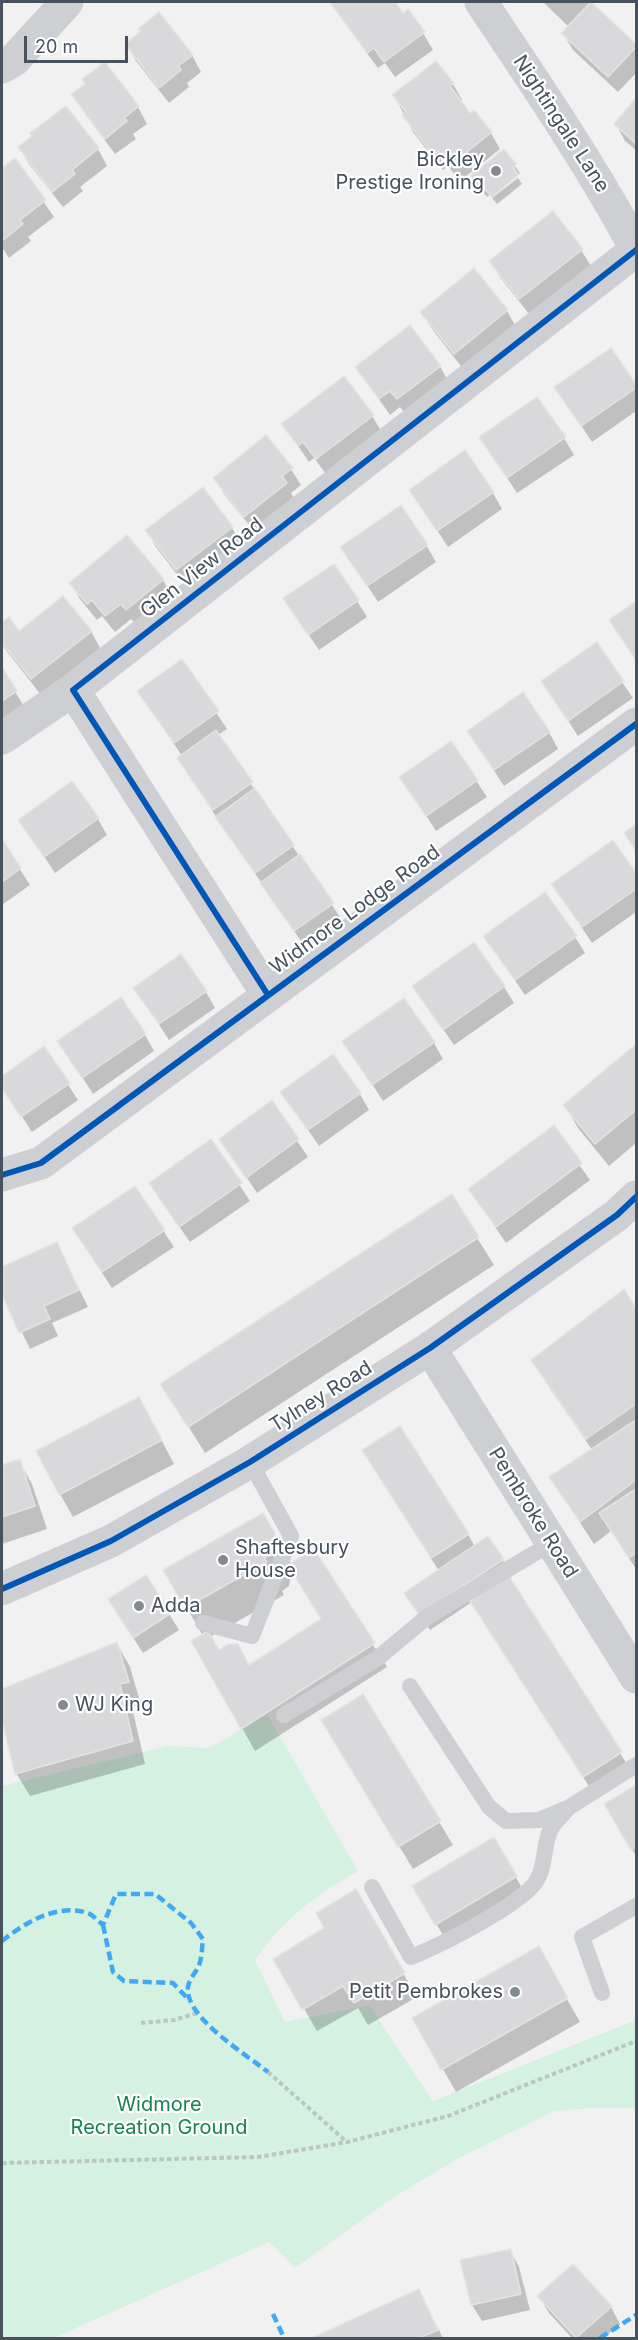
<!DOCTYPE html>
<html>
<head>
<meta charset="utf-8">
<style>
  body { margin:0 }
  #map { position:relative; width:638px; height:2340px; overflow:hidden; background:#f2f1f1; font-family:Inter,sans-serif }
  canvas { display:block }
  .frame { position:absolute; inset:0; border:3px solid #47525e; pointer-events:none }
  .scale { position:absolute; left:24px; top:36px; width:104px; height:27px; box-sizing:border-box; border:3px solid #47525e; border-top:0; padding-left:8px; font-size:18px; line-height:21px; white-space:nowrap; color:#47525e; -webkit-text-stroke:4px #fff; paint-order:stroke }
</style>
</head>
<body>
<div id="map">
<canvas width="638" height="2340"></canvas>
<div class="frame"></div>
<div class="scale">20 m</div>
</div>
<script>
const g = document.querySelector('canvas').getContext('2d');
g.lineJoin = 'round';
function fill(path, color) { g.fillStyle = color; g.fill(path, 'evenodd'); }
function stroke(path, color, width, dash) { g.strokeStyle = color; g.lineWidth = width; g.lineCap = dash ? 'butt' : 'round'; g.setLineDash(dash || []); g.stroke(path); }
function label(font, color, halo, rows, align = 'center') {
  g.font = font + ' Inter,sans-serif'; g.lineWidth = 4.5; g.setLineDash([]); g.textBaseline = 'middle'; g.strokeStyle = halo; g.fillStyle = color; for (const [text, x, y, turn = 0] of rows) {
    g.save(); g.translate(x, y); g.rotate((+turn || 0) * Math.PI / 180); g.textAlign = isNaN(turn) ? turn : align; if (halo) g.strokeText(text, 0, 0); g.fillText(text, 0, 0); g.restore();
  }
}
fill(new Path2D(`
  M267 1714 358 1871C313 1897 286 1917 255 1960L285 2022 369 2005 433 2101 636 2020V2108H591L554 2111 459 2158 394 2197 295 2268 269 2242 56 2337 2 2338V1786L168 1746 206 1748 215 1745Z`), '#d5f1e2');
fill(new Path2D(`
  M329 2H397L395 3 403 15 423 33 433 50 395 77 385 63 378 68Z
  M543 2H591L636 46V73L618 92 573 50 563 33 569 27Z
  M127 44 192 55 201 72 187 83 189 87 169 103 136 61Z
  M436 63 453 84 462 100 460 102 470 115 491 133 500 149 460 181 448 166 443 170 413 132 394 95Z
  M105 64 138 107 147 124 133 134 136 139 115 154 83 111 73 95 86 84Z
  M636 100V150L625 141 616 124Z
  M66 108 98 149 107 166 80 187 83 191 63 207 29 164 20 148Z
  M504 152 520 173 487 197 477 185Z
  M15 160 54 217 28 237 31 241 9 258 2 247V170Z
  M518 178 522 184 497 204 492 198Z
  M581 250 591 266 529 314 500 277 491 261Z
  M474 270 507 311 516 327 464 370 432 329 422 313Z
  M611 350 636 387V411L592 442 556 387Z
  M440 366 449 383 407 415 400 407 390 415 357 368Z
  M372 416 382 432 326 474 314 458 309 462 283 424Z
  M481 438H564L574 455 517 493Z
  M291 469 301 485 291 493 295 500 255 532 224 494 215 478Z
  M411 490 493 493 502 509 448 547Z
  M232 528 242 544 186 586 156 547 147 531Z
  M127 537 163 580 172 597 137 626 131 619 115 632 102 616 97 620 80 599 71 583Z
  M426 545 436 562 378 602 342 547Z
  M357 601 367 617 319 650 295 615Z
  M636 603V661L611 621Z
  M8 619 19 633 91 631 100 648 41 695 2 645V624Z
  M596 644 633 698 578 736 543 682Z
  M182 661 227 729 218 735 342 920 305 947 188 775 179 759 182 756 139 692Z
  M2 670 25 708 2 723Z
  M469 732H549L558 749 504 786Z
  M451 743 487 797 436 831 401 777Z
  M98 819 107 835 55 873 20 820Z
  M2 842 30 885 2 905Z
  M612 842 636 876V912L592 943 553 884Z
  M485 937H575L585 953 525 995Z
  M414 987H504L514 1003 454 1045Z
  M135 988 206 992 215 1008 169 1040Z
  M145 1035 154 1051 93 1094 59 1041Z
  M344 1041 434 1043 443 1059 383 1101Z
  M636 1046V1143L609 1166 578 1128 565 1105Z
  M44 1048 78 1100 32 1132 2 1086V1077Z
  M282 1092 360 1094 369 1110 319 1146Z
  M271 1102 308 1157 257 1193 221 1139Z
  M553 1128 590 1180 506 1243 470 1190Z
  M211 1141 250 1201 190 1242 160 1199Z
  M135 1188 174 1247 112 1288 83 1244Z
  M451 1196 494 1265 205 1453 162 1384Z
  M57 1244 88 1307 52 1323 58 1336 30 1349 2 1291V1269Z
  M623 1291 636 1312V1569L611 1531 594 1544 551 1478 593 1451 546 1383 532 1360Z
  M152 1422 174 1464 73 1517 60 1494Z
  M19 1461 32 1484 47 1529 2 1544V1467Z
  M377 1474 468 1534 475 1547 502 1559 512 1576 508 1578 634 1775 597 1799 472 1602 430 1630 406 1593 439 1571Z
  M263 1515 292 1565 314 1551 387 1667 255 1751 193 1641 203 1636 165 1570ZM292 1569 322 1620 249 1667 219 1653 210 1637 284 1595 282 1591 289 1586Z
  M146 1577 179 1630 143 1653 119 1616Z
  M117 1644 130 1667 141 1705 132 1707 145 1764 30 1796 16 1773 2 1714V1691Z
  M363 1696 453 1845 413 1869 336 1743Z
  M636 1787V1856L606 1805Z
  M494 1840 525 1893 446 1940 414 1887Z
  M355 1891 417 1997 368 2025 358 2008 317 2031 275 1959 326 1929Z
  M538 1948 580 2022 456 2092 414 2018Z
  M510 2250 519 2267 530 2310 482 2321 472 2305 462 2261Z
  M573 2266 611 2307 620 2324 604 2338H572L549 2313 539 2297Z
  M419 2291 443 2338H315Z`), '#0003');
const building = new Path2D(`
  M330 2H395L403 13 408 9 425 32 384 62 374 48 367 53Z
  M591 2 636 44V47L608 77 561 33Z
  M159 12 193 55 178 66 181 70 159 88 125 44 141 31 138 29Z
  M436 61 454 83 450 86 470 113 474 110 492 132 449 166 438 151 433 155 402 115 406 112 392 95Z
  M105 62 139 106 124 118 127 121 105 139 71 94 85 84 82 79Z
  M636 98V144L614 124Z
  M66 106 99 148 72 170 75 174 52 192 18 147 32 136 30 133Z
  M504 149 516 164 513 167 518 175 492 197 484 188 481 190 470 176Z
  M15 158 46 200 20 220 23 224 2 241V168Z
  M553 211 583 249 519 299 489 261Z
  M474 268 508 310 454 354 420 312Z
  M410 325 441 366 397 399 390 391 379 399 355 367Z
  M611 348 636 384V388L581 426 554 387Z
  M344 376 374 415 316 459 303 442 298 446 281 424Z
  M537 397 566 437 507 478 479 437Z
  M266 435 293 468 282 476 287 483 244 517 213 478Z
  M465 450 494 492 437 531 409 490Z
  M203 487 233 527 176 570 145 530Z
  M401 505 428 545 367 586 340 547Z
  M127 535 164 579 126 610 121 604 105 616 92 600 87 604 69 583Z
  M334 564 359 600 308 635 283 598Z
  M63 596 92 631 31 679 2 643V622L9 617 19 631Z
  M636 601V660L609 620Z
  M597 642 624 681 568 721 541 681Z
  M182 659 219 711 174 743 137 691Z
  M2 667 17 691 2 701Z
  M523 692 550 732 494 770 467 731Z
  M216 730 253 782 213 810 177 758Z
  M451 741 478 780 426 816 399 777Z
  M72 781 99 818 44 857 18 820Z
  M255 788 294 845 255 873 215 817Z
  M636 824V851L624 833Z
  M2 839 21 868 2 882Z
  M613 840 636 873V889L582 927 551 884Z
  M300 854 334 903 294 931 260 883Z
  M545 892 577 936 515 980 483 936Z
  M474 942 505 986 443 1030 412 986Z
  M181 954 207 991 159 1024 133 988Z
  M121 997 146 1034 82 1078 57 1041Z
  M404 998 435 1042 372 1085 342 1041Z
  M636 1044V1110L595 1144 563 1105Z
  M44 1046 70 1083 21 1117 2 1088V1076Z
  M333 1054 361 1093 308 1130 280 1092Z
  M272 1100 299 1139 246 1178 219 1139Z
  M554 1125 582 1163 496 1227 468 1189Z
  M211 1139 242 1183 179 1227 149 1183Z
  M135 1186 165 1230 102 1272 72 1228Z
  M452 1194 479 1237 188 1427 160 1384Z
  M57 1242 79 1290 44 1306 50 1319 19 1333 2 1294V1267Z
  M624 1289 636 1309V1404L586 1439 531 1360Z
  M139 1397 162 1440 59 1495 36 1451Z
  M636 1420V1480L580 1522 549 1477Z
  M400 1426 469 1534 431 1558 362 1450Z
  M20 1459 35 1506 2 1517V1465Z
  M636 1489V1553L629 1558 599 1513Z
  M263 1513 275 1533 271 1554 264 1558 267 1562 185 1608 163 1570Z
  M488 1536 504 1559 419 1615 404 1593Z
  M314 1549 375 1643 241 1729 191 1641 208 1631 219 1650 228 1644H238L249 1665 321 1619 288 1565Z
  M146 1575 171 1613 133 1638 108 1599Z
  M509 1576 622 1752 583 1777 470 1601Z
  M117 1642 129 1682 120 1684 133 1741 15 1774 2 1720V1689Z
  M363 1694 441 1821 398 1847 321 1720Z
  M636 1785V1846L631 1850 604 1804Z
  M494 1837 517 1876 435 1925 412 1886Z
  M356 1889 405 1973 354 2003 343 1986 302 2010 273 1959 324 1928 316 1913Z
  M539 1946 568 1998 441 2070 412 2018Z
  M511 2249 521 2294 471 2305 460 2260Z
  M573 2264 612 2306 576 2338 537 2296Z
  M419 2289 438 2330 419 2338H312Z`);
fill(building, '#d9d9db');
stroke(building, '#e3e3e4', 1.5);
stroke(new Path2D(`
  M141 2023 174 2020 197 2013
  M268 2072 347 2142
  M2 2163 258 2157 347 2142 448 2116 636 2041`), '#bac6c3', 4, [4.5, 3]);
stroke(new Path2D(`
  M203 1623 252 1636 291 1536 250 1462
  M410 1686 489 1807 506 1821 539 1820 568 1808 636 1765
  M284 1715 378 1658 427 1617 552 1543
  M372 1887 411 1957C439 1946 523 1904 537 1880 546 1865 543 1846 550 1831 553 1823 562 1816 567 1809
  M602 1993 582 1937 636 1906`), '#cdcfd2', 16);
stroke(new Path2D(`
  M481 2C535 83 590 163 636 249
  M2 67 14 60 67 2
  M2 738 73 690
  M268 995 73 690 636 250
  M2 1175 41 1163 636 724
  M430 1348 636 1677`), '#cdcfd2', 33);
stroke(new Path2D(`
  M2 1589 111 1541 250 1462 430 1348 617 1215 636 1197`), '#cdcfd2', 33);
stroke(new Path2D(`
  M103 1925 113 1972 124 1981 173 1983 188 1999
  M2 1941C25 1923 56 1903 88 1913 93 1915 98 1921 103 1925L116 1894H155L191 1923 203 1939C202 1947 202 1955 200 1962 198 1971 189 1978 188 1987 184 2017 247 2055 268 2072
  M273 2314 284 2338
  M600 2338 636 2315`), '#3fa9f5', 4.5, [9, 4.5]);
stroke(new Path2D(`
  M268 995 73 690 636 250
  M2 1175 41 1163 636 724
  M2 1589 111 1541 250 1462 430 1348 617 1215 636 1197`), '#0057b8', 6);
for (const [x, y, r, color] of [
  [496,171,6,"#838a91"],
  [223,1560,6,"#838a91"],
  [139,1606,6,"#838a91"],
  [63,1705,6,"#838a91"],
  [515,1992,6,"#838a91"]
]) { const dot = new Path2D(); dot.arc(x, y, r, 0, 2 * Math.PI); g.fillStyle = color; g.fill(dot); stroke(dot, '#fff', 2); }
label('20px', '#47525e', '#fff', [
  ["Nightingale Lane",561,124,57],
  ["Glen View Road",202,568,-38],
  ["Widmore Lodge Road",355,910,-36],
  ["Tylney Road",321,1397,-32],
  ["Pembroke Road",533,1513,58]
]);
label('20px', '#47525e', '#fff', [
  ["Bickley",484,160,"right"],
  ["Prestige Ironing",484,183,"right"],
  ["Shaftesbury",235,1548],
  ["House",235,1571],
  ["Adda",151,1606],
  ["WJ King",75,1705],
  ["Petit Pembrokes",503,1992,"right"]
], 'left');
label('20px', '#158353', '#fff', [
  ["Widmore",159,2105],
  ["Recreation Ground",159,2128]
]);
</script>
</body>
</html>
